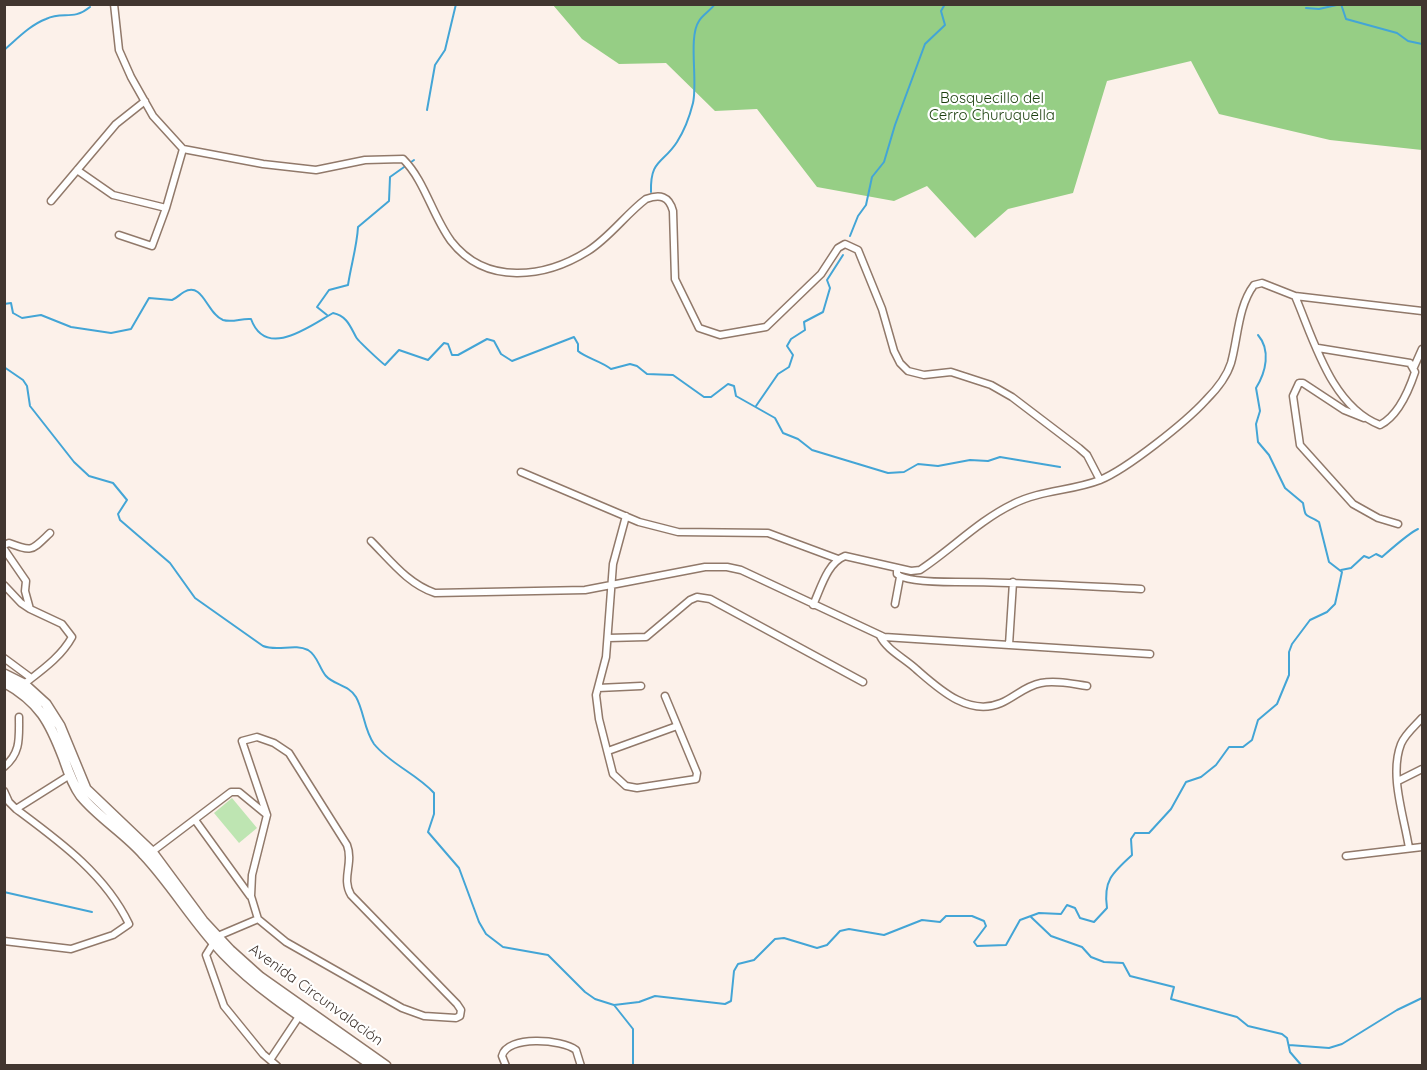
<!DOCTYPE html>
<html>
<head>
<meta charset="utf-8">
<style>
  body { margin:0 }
  #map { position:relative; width:1427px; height:1070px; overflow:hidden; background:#fcf1ea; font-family:Quicksand,sans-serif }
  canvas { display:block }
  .frame { position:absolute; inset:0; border:6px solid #413630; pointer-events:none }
</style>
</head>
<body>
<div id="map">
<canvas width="1427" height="1070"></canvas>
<div class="frame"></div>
</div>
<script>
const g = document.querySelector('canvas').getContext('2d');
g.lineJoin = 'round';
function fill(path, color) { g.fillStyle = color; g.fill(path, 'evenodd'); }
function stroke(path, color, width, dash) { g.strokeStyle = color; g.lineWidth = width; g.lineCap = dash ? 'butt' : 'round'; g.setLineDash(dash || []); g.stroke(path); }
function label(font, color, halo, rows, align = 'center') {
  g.font = font + ' Quicksand,sans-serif'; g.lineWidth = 4.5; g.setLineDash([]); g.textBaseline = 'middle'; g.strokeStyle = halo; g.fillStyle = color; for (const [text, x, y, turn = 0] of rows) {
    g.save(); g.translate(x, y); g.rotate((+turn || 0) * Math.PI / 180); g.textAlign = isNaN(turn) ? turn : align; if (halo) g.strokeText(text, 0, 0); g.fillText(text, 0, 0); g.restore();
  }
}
fill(new Path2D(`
  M232 798 257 828 239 843 214 813Z`), '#bee5b2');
fill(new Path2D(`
  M553 5H1422V150L1330 140 1219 114 1191 61 1107 81 1073 193 1008 209 975 238 927 186 894 201 817 187 757 109 715 111 666 63 619 64 582 39Z`), '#96ce85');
stroke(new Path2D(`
  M1306 8 1319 9 1341 4 1346 19 1397 33 1408 41 1422 44
  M4 50C17 39 30 25 46 19 63 11 73 21 90 7
  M427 110 435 65 445 50 456 4
  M651 192C650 159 663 164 677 142 684 131 690 115 693 103 698 81 688 37 699 21 702 15 711 10 715 4
  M850 236 858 216 866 205 872 177 884 162 895 125 925 44 945 25 941 11 945 4
  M4 304 11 303 13 313 22 318 41 315 71 327 111 333 131 329 149 298 172 300C177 298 179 295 184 292 203 281 207 314 223 320 233 323 241 318 251 319 266 360 310 326 333 313 347 316 350 326 356 337 357 340 382 363 385 365L399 350 428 360 444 343 448 344 452 355H458L487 339 494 341 501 354 512 361 574 337 578 344V351C586 358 601 361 611 369L630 364 637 366 647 374 673 375 704 397H711L728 384 734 386 736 396 775 418 783 433 798 439 812 450 888 473 904 472 918 464 938 466 970 460 988 461 1000 457 1060 467
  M327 315 317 307 329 290 348 285C351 265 357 246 358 227L389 201 390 177 414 160
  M4 367 23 380 27 386 30 406 74 462 89 476 113 483 127 500 118 514 120 520 170 563 195 598 263 646C278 652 294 643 308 650 318 656 319 668 326 676 334 685 349 685 356 697 364 711 364 730 374 744 390 764 417 774 434 793V814L428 832 459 868 479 922 486 934 503 947 548 955 585 992 595 999 614 1005 639 1002 655 996 725 1004 731 1001 734 971 738 964 754 960 775 939 784 938 817 948 827 945 840 931 849 929 884 935 922 920 940 922 946 916H972L984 921 986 926 974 942 977 946 1006 945 1020 920 1039 913 1061 914 1067 905 1075 908 1080 918 1094 922 1107 908C1103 881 1112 873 1132 855L1131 839 1135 833H1149L1171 809 1186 782 1201 777 1216 765 1229 747H1243L1252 740 1258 720 1277 704 1289 675V652L1292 644 1310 620 1327 612 1335 604 1342 572 1329 562 1319 522C1305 513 1306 520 1303 503L1285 488 1269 455 1258 442 1256 424 1260 411 1256 388C1266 372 1271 350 1258 335
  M756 406 778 374 789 367 793 355 787 346 791 339 805 330 804 322 823 312 830 288 827 280 843 255
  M1341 570 1351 568 1364 556 1369 558 1376 554 1382 557C1390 550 1409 533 1418 529
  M4 892 92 912
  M1031 917 1051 936 1082 947 1091 957 1104 962 1123 963 1130 976 1174 987 1171 999 1237 1017 1248 1026 1282 1034 1287 1038 1290 1052 1302 1066
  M614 1005 633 1029V1066
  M1289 1045 1329 1048 1342 1044 1397 1010 1422 998`), '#43a5d6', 2);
const minor = new Path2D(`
  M114 4 119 50 131 77 153 116 183 149 263 164 316 170 365 160 403 159C425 181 432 215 451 241 486 286 545 278 588 251 610 237 626 214 646 199 660 194 669 196 673 211L675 279 699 328 720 335 766 327 821 274 838 248 845 244 858 250 882 309 894 351 900 363 908 371 924 375 951 372 991 385 1012 397 1079 448 1087 455 1100 480
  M77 170 113 195 166 208
  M51 201 116 124 145 101
  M119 235 152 246 166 208 183 149
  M1295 296C1314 340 1331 406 1380 425 1398 416 1409 390 1415 372L1410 363 1318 348
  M1414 367 1422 349
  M1364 418 1344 410 1303 383H1299L1293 396 1300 445 1353 504 1378 518 1398 524
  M521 472 639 522 678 532 768 533 838 559
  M626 516 613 564 606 657 596 695 599 719 613 774 626 786 637 788 696 779 697 773 665 696
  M371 541C391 561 408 584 435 593L585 590 705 567H727L741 570 884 637 1150 654
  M4 545 9 543C33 552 31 551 50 533
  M4 549 26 581 25 591 30 609 62 624 72 637C61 657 42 670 24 684
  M897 568V574C905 582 943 582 956 582 1018 582 1079 586 1141 589
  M4 585 21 603 30 609
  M895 604 900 577
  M813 605C821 588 827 563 845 556L911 571 920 570C952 549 978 521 1013 504 1040 490 1072 491 1100 480 1127 469 1186 422 1206 400 1215 391 1227 376 1231 363 1238 338 1238 306 1254 285L1262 283 1295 296 1422 311
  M880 636C887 650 904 658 916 669 938 688 968 717 1001 703 1015 697 1025 686 1041 683 1056 680 1072 684 1087 686
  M608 638 646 637 690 600 697 597 710 599 863 682
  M1009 645 1013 582
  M4 658 31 678
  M598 688 641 686
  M257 737 274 743 289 753 347 845C354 863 341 878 351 895L457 1004 461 1010 460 1016 456 1018 424 1016 402 1008 286 942 258 919 251 896 252 875 267 815 242 741Z
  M608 751 677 726
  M4 767C21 753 19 738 19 717
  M1398 781 1422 769
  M4 791 9 802 16 809C59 841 105 874 129 924L113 935 71 949 4 941
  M16 809 70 775
  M195 820 250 896
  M1409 848C1404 816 1389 775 1401 744 1405 734 1415 726 1422 718
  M149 854 231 792H239L267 815
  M1346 856 1422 847
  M258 919 218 936 206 955 224 1006 263 1054 277 1066
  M270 1060 300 1015
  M506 1066 502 1056C507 1035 562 1039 576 1050L581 1066`);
const primary = new Path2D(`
  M4 674 24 684 46 704 60 726 86 789 152 852 203 921 230 950 260 977 386 1066
  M4 682C40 702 50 722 64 759 68 771 73 785 81 796 99 818 125 833 144 855 173 886 194 923 224 954 266 998 323 1030 373 1066`);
stroke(minor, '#91796a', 9);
stroke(primary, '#91796a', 12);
stroke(minor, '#fff', 6);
stroke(primary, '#fff', 9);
label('15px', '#1c400e', '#fff', [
  ["Bosquecillo del",992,98],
  ["Cerro Churuquella",992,115]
]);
label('15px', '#413630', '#fff', [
  ["Avenida Circunvalación",316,995,36]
]);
</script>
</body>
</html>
